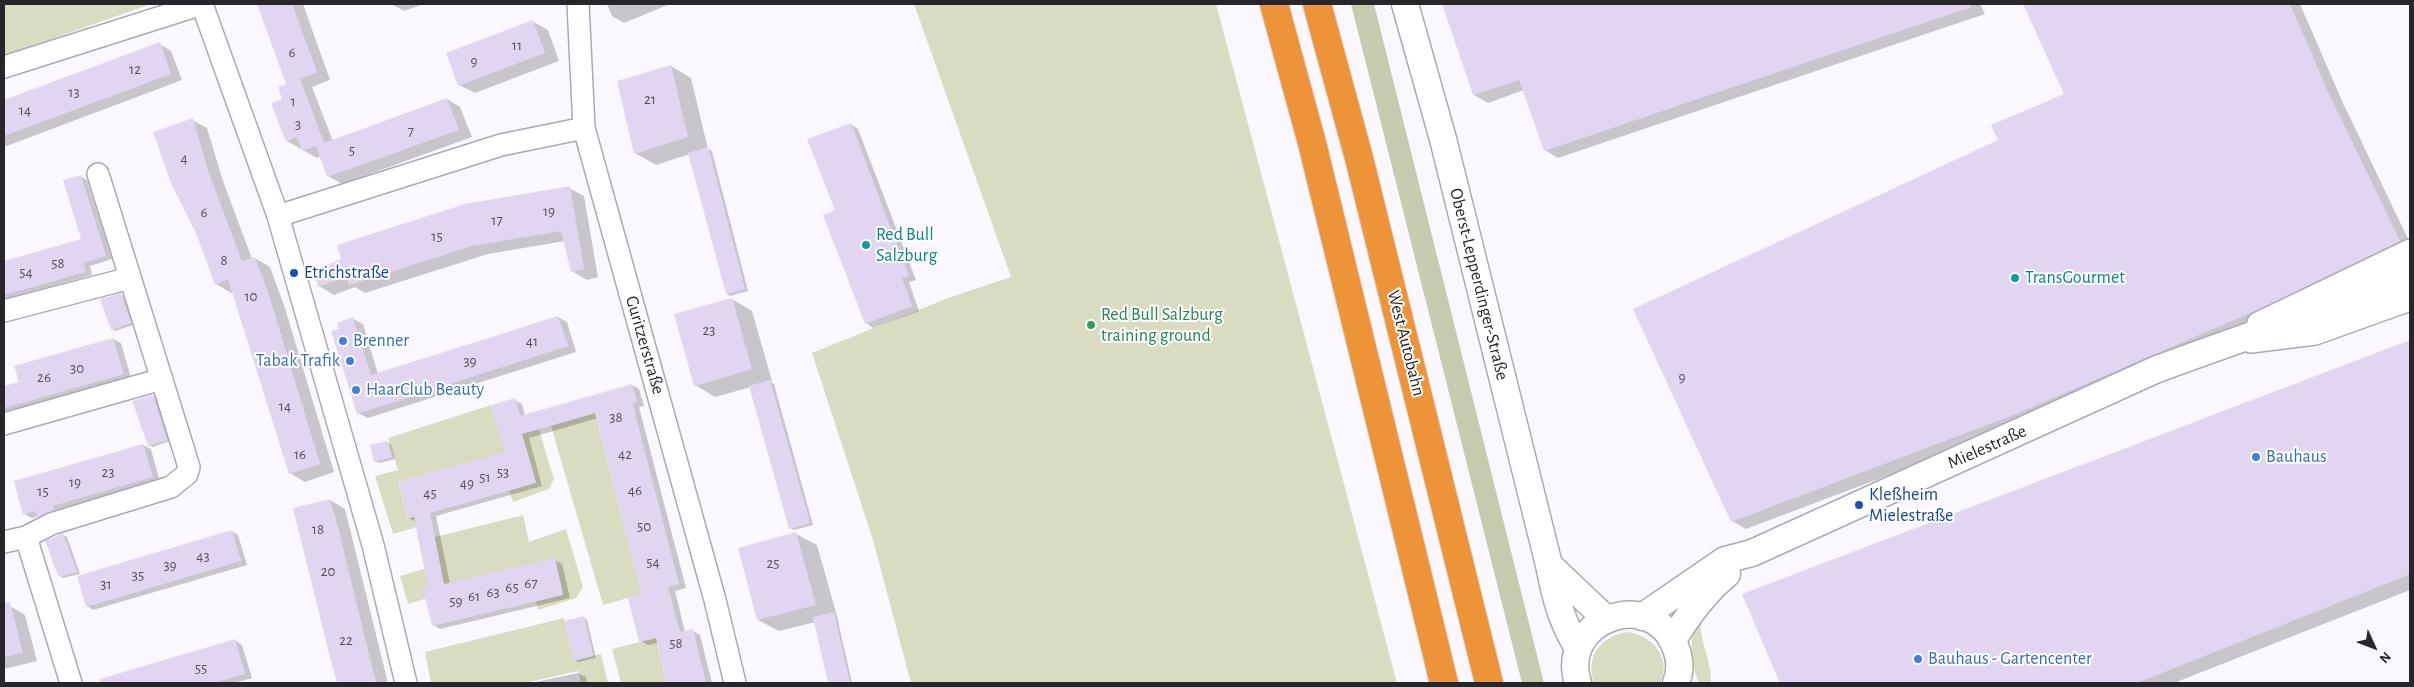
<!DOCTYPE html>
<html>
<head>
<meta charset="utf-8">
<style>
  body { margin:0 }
  #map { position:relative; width:2414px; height:687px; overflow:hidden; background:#faf8fe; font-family:"Alegreya Sans",sans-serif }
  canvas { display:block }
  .frame { position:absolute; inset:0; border:5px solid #28252b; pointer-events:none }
  .north { position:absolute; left:2349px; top:622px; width:50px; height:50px; -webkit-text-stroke:4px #fff; paint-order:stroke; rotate:133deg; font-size:14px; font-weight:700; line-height:20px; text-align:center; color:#28252b }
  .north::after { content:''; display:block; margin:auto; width:18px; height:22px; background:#28252b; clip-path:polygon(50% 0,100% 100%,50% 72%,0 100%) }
</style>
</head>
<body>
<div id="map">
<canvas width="2414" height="687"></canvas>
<div class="frame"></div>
<div class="north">N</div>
</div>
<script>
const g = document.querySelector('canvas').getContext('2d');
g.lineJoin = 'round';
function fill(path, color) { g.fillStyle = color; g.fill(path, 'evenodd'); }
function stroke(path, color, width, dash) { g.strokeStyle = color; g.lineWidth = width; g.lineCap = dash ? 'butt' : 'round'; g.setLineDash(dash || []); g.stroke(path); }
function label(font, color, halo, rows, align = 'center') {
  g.font = font + ' "Alegreya Sans",sans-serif'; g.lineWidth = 4; g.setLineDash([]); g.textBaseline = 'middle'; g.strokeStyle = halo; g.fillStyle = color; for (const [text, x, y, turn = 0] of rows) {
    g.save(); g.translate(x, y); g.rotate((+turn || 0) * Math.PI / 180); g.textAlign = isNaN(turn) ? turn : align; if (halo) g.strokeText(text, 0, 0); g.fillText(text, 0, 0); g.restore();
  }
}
fill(new Path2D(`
  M4 4H151L4 56Z
  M914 4H1216L1397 683H911L873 540 812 353 948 298 1011 277Z
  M491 405 499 431 536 420 554 479 549 489 513 502 509 490 536 482 526 447 398 482 408 518 426 513 428 524 393 534 375 476 398 470 388 438Z
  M595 413 642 594 603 605 551 426Z
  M523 515 529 542 566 529 583 587 576 598 538 610 536 601 563 594 555 559 408 604 400 576 424 569 435 537Z
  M1702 615C1696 636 1712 659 1711 683H1699C1691 666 1686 629 1702 615Z
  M564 618 574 660 601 654 608 683H581L578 671 525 683H431L425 652Z
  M1627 632C1651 635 1673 657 1660 683H1594C1585 657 1600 637 1627 632Z
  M656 638 666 683H621L612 649Z`), '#dadcc1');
fill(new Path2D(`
  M1351 4H1374L1544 683H1522Z`), '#c8cbad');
fill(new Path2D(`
  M258 4H303L330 80 312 87 333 141 447 99 460 107 472 137 342 184 328 176 321 156 317 158 287 141 284 99 288 84Z
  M391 4H424L404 11Z
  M607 4H670L624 23 612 16Z
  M1443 4H1980L1985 14 1558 158 1545 150 1524 90 1488 103 1474 95Z
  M2026 4H2300L2343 103 2410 243V250L2030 422 1746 529 1732 521 1999 140 2066 95Z
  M532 21 548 30 559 61 475 93 459 85Z
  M160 44 171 51 182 80 4 147V102Z
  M671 66 691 78 708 149 712 151 748 291 730 296 727 294 690 154 656 165 635 153Z
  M192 120 207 128 223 181 252 259 255 258 270 267 285 308 334 472 305 482 290 473 233 292 231 293 216 284Z
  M850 124 858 129 916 280 909 282 919 311 873 328 866 323 837 211Z
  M80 176 87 180 112 259 90 266 92 275 4 300V263L82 240Z
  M569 188 584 196 598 277 587 280 572 271 565 241 488 254 365 293 355 287 334 295 319 286Z
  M121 295 124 297 133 325 115 331 112 329Z
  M732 299 752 311 772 381H770L774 384 813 525 794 530 790 528 751 387 715 397 695 385Z
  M558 317 567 322 576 352 368 418 358 413 341 329 353 319 363 324 378 374Z
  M113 339 121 343 131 378 4 414V387L20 383Z
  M2410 341V590L2174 683H1781L1744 595Z
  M632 385 639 389 644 406 639 407 686 588 675 591 685 632 693 631 700 635 712 683H668L658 643 648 645 641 641 643 595 598 418 529 438 542 486 436 516 450 584 555 560 562 564 570 598 440 629 433 625 430 589 416 522 409 518 507 453 515 400 522 404 525 415Z
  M153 396 156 398 170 441 153 447 149 445Z
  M387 442 391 444 395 459 379 463 375 461Z
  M143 445 151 449 160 482 46 521 39 516 32 518 24 514Z
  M330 500 345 509 388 683H338L295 509Z
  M232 531 238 535 247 565 93 610 87 606Z
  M796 534 817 545 837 616 852 683H830L816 622 779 631 758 620Z
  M63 535 67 537 80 574 63 578 54 566 47 542Z
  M10 606 25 615 37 661 4 669V608Z
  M584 618 587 620 596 658 578 662 575 660Z
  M235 640 242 645 252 678 234 683H111L109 677Z
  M578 673 586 677 587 683H531Z`), '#0003');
fill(new Path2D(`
  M257 4H292L317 72 289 83 300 78 324 143 447 98 459 130 327 177 316 146 302 151 297 137 286 142 271 103 282 99 278 87 286 84Z
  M1442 4H1970L1971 7 1544 151 1519 80 1473 95Z
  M2023 4H2290L2329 94 2400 241 2257 310 2016 414 1731 522 1633 309 1998 140 1991 125 2064 94Z
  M533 20 545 53 458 86 446 53Z
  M160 42 171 74 4 136V100Z
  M671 65 688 137 634 154 617 81Z
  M193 118 208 171 242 261 255 257 270 298 320 464 289 474 228 279 215 285 196 233 171 183 153 132Z
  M851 123 909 276 902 278 912 306 865 324 823 215 835 210 807 139Z
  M708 147 745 289 726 294 688 153Z
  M81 175 106 256 84 263 86 272 4 295V261L81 239 63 180Z
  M570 186 584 269 571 272 561 231 472 246 349 285 347 276 318 287 314 271 341 259 337 245 465 204Z
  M121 293 131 323 111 330 100 299Z
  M732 298 752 369 694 386 674 314Z
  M558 316 568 346 357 414 331 331 339 329 337 323 353 317 371 375Z
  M113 338 124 374 4 408V386L19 382 14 366Z
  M2410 340V574L2137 683H1780L1742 594Z
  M770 380 810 523 789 529 749 386Z
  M632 384 637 402 633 403 637 421 679 584 668 587 680 632 693 629 706 683H666L656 638 639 642 628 598 642 594 595 413 522 434 536 483 430 513 444 584 555 558 563 595 432 626 423 589 428 588 414 517 408 518 398 482 505 452 491 405 515 398 520 416Z
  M153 395 167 440 148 446 132 401Z
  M387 441 392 457 374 462 370 445Z
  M143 444 153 477 53 506 55 510 37 517 35 511 23 515 14 481Z
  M330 499 339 531 376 683H337L331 661 293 508Z
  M232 530 241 561 86 607 77 576Z
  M796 532 816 605 757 620 738 548Z
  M63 533 77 572 59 577 45 541Z
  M10 602 23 653 4 657V603Z
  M834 612 850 683H828L813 617Z
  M584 616 593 656 574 661 565 621Z
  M235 639 245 674 213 683H100V679Z`), '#e1d5f2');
const minor = new Path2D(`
  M202 4 278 216 373 545 406 683
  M578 4 584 128 715 600 735 683
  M4 67 202 4
  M278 216 501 145 584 128
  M4 311 130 278
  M2258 323 2410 250
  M2251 342 2315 334 2410 300
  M4 424 162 379
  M26 537 71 683
  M4 542 26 537 51 524 171 487 187 474 189 467 98 174`);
const tertiary = new Path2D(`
  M1405 4 1443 139 1549 565C1555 596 1561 621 1578 648
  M1549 565 1606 619
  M1642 617 1725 560 1752 553 2155 370C2240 338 2327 311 2410 275
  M1673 640C1688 615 1704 593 1727 574
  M1578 683C1558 620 1651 586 1675 646 1680 658 1681 671 1676 683`);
const motorway = new Path2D(`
  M1274 4 1312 143 1444 683
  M1317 4 1359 158 1489 683`);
stroke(minor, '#ada8b5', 24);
stroke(tertiary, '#ada8b5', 29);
stroke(motorway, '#d4d3d5', 30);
stroke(minor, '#fff', 21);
stroke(tertiary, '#fff', 26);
stroke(motorway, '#ee9438', 28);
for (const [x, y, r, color] of [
  [866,245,5,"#0f9aa8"],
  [294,273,5,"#1a4fb4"],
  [2015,278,5,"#0f9aa8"],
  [1091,325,5,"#2e9e5b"],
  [343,341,5,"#3f7fe0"],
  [350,361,5,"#3f7fe0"],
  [356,390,5,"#3f7fe0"],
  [2256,457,5,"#3f7fe0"],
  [1859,505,5,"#1a4fb4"],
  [1918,659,5,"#3f7fe0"]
]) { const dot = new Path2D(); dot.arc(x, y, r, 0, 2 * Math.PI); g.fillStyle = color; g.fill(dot); stroke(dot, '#fff', 2); }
label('15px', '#56515d', null, [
  ["11",517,45],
  ["6",292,52],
  ["9",474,61],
  ["12",135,69],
  ["13",74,92],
  ["21",650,99],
  ["1",293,101],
  ["14",25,110],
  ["3",298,124],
  ["7",411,131],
  ["5",352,150],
  ["4",184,158],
  ["19",549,211],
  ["6",204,212],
  ["17",497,220],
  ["15",437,236],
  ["8",224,260],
  ["58",58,263],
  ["54",26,272],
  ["10",251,296],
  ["23",709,330],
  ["41",532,341],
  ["39",470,361],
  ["30",77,368],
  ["26",44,377],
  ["9",1682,377],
  ["14",285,406],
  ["38",616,417],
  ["16",300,454],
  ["42",625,454],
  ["23",108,472],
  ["53",503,472],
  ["51",485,477],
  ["19",75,482],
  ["49",467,483],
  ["46",635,490],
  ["15",43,491],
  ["45",430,493],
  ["50",644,526],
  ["18",318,529],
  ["43",203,556],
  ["54",653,562],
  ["25",773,563],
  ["39",170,565],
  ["20",328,571],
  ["35",138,575],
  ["67",531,583],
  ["31",106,584],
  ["65",512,587],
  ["63",493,592],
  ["61",474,596],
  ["59",456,601],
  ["22",346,640],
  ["58",676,643],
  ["55",201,668]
]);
label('18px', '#0d838f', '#fff', [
  ["Red Bull",876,235],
  ["Salzburg",876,256],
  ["TransGourmet",2025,278]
], 'left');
label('18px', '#164399', '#fff', [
  ["Etrichstraße",304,273],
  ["Kleßheim",1869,495],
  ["Mielestraße",1869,516]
], 'left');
label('18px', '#28252b', '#fff', [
  ["Oberst-Lepperdinger-Straße",1479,284,76],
  ["West Autobahn",1406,343,76],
  ["Guritzerstraße",645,345,74],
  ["Mielestraße",1987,447,-24]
]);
label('18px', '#27864d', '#fff', [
  ["Red Bull Salzburg",1101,315],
  ["training ground",1101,336]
], 'left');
label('18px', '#366cbe', '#fff', [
  ["Brenner",353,341],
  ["Tabak Trafik",340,361,"right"],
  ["HaarClub Beauty",366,390],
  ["Bauhaus",2266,457],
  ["Bauhaus - Gartencenter",1928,659]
], 'left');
</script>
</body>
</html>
